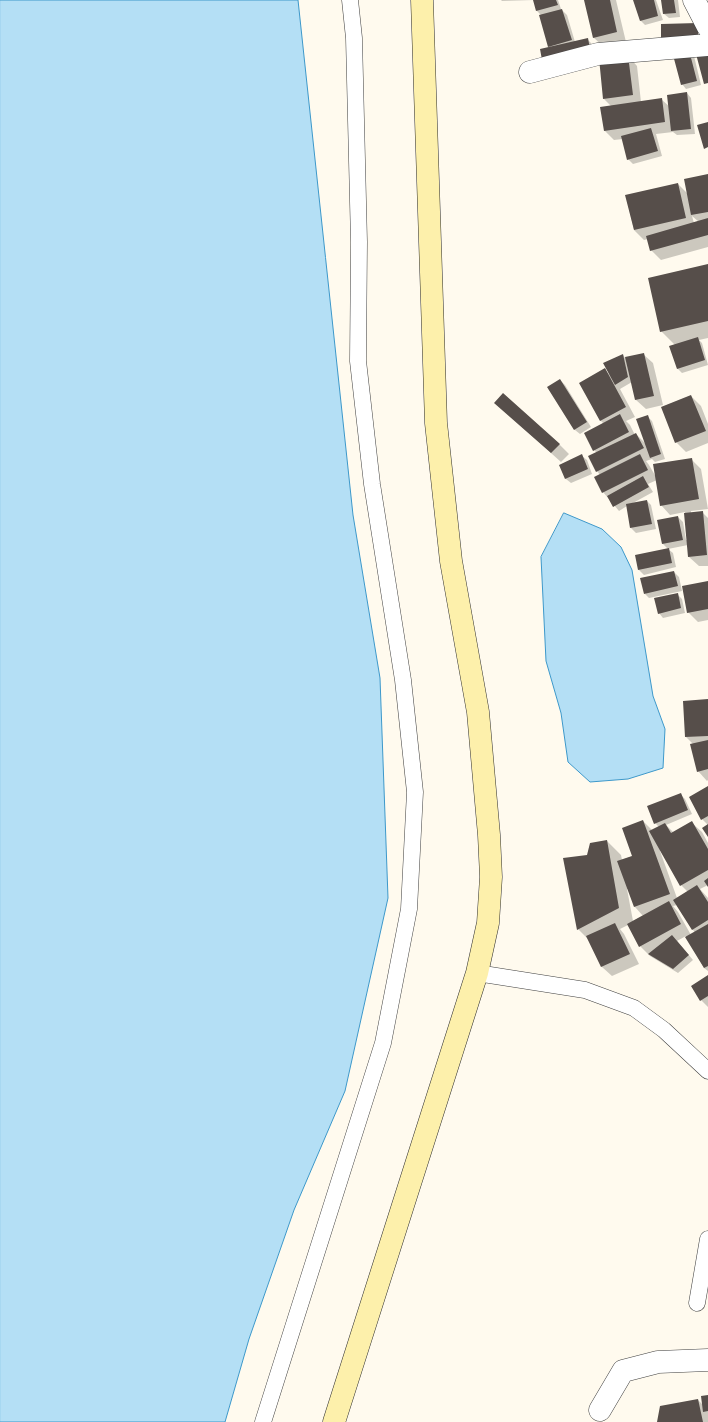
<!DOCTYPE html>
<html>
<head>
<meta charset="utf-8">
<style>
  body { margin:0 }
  canvas { display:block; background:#fffaee }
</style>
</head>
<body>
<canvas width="708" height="1422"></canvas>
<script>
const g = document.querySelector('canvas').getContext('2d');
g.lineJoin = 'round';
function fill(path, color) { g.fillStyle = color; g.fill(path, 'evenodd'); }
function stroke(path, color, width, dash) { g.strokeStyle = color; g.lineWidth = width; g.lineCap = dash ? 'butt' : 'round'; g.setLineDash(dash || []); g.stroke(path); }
const water = new Path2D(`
  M0 0H298L353 515 380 678 388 898 345 1091 294 1210 249 1339 225 1422H0Z
  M564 513 602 529 621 547 632 570 653 696 665 729 663 768 628 779 590 782 568 762 561 713 546 661 541 557Z`);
fill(water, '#b4dff5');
stroke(water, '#3d98ca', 1);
fill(new Path2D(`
  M501 0H558L561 9 567 15 575 42 587 39 592 44 594 54 550 48 542 16 537 11 534 0 502 1Z
  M585 0H616L626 42 604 47 594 38Z
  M634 0H656L663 20 645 25 641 21Z
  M662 0H678L680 17 669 18 664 14Z
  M674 55 694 56 701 85 686 89 682 84Z
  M628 56 637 66 641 102 661 99 670 107 687 93 691 98 695 134 677 135 673 132 656 134 662 156 633 164 628 159 623 139 614 140 604 130 611 106 604 99Z
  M708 175V247L661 260 651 250 648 239 644 240 634 230 626 196 678 184 688 194ZM692 216 699 222 694 223Z
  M708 265V338L699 340 702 343 708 365 682 373 677 368 675 345 661 331Z
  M643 354 653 363 663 405 646 409 636 400 632 382 620 389 635 417 626 421 630 425 635 435 636 434 645 443 647 416 652 421 665 459 655 462 652 459 646 461 649 465 656 477 691 459 701 469 708 509 691 511V513L702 512 708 518V566H699L689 557 688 545 668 549 673 553 676 567 644 575 639 570 636 556 668 549 663 544 658 521 678 517 683 522 686 540H688L685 512 670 515 661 505 657 480 648 484 653 492 633 503 647 501 651 505 656 529 636 533 631 528 627 506 619 511 603 492 600 475 597 471V453L594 450 604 424 600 420 605 370 610 375 623 355 625 358Z
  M560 380 565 385 591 427 580 434 575 430 549 388Z
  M691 396 701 406 708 424V443L686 452 676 442Z
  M495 403 559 444 569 454 561 462Z
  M582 456 587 460 592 474 571 483 566 479 560 465Z
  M674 572 679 577 682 591 649 598 645 594Z
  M708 582V620L698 622 688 612Z
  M677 594 682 599 685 613 663 618 659 613Z
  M708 700V780L707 781 698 771 694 745 686 737Z
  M708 787V825L702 819 690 797Z
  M680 794 685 799 692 814 666 825 674 833 692 823 702 832 708 843V885L700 889 708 898V971L704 968 686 936 677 941 693 960 678 973 650 956 640 946 628 925 620 929 624 934 639 964 612 976 602 967 590 941 578 929 588 856 607 841 621 855 622 860 633 856 643 821 653 831 659 827 655 823ZM661 850 681 885 688 892 677 898 660 851ZM627 889H628L635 907 643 916 633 921ZM677 905 695 933 691 935 678 912 673 906Z
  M708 976V1007L701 1000 692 986Z
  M708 1396V1422H658L698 1400 703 1405Z`), '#0003');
fill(new Path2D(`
  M533 0H556L558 5 536 11Z
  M584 0H610L617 32 593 38Z
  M633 0H654L658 16 640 21Z
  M661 0H674L676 13 663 14Z
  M562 9 572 40 548 47 539 15Z
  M698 23V38L661 39V24Z
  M588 38 590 49 542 60 540 49Z
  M689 50 697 81 681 85 673 55Z
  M708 51V83L704 84 696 54Z
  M628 55 633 95 603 99 599 58Z
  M687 92 691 129 671 131 667 95Z
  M662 98 665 122 604 131 600 107Z
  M708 122V147L704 149 697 125Z
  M651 128 658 151 627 160 621 136Z
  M708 174V212L691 215 684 179Z
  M678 183 686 218 634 230 625 195Z
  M708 218V235L650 251 646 236Z
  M708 264V321L660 332 648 278Z
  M698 337 705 360 677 369 669 346Z
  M644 353 654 396 635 400 625 357Z
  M623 354 628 377 615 385 603 363Z
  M605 368 626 407 600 421 579 383Z
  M560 379 587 422 574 430 547 387Z
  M503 393 560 444 551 453 494 403Z
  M691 395 706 431 675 443 661 407Z
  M620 414 629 432 593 451 584 433Z
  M648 415 661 454 650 458 636 419Z
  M636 433 644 448 596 472 588 456Z
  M582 454 588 469 565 479 559 465Z
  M640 454 648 470 602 493 594 477Z
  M692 458 699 499 660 506 653 464Z
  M643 476 649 487 613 507 607 496Z
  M647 500 652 524 630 528 626 504Z
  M703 511 707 555 688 557 684 513Z
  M678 516 683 540 662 544 657 520Z
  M669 548 672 563 638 570 635 555Z
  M674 571 678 586 644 594 640 578Z
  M708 581V609L687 613 682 586Z
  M678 593 681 608 658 614 654 598Z
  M708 699V736L685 737 683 701Z
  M708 740V769L697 772 690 744Z
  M708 786V816L701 820 689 797Z
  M681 793 688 810 654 824 647 806Z
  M643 820 670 894 634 907 617 861 632 856 622 828Z
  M692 821 708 849V870L680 886 649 831 665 823 671 833Z
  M708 824V837L702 828Z
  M607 840 619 908 577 930 563 858 587 855 590 843Z
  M708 878V887L704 881Z
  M697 885 708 902V920L692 930 673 900Z
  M669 901 681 924 639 947 627 924Z
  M615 923 630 954 601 967 586 936Z
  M708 924V966L704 968 685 937Z
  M672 935 689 955 673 969 648 954Z
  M708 975V996L700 1001 691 986Z
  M708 1395V1411L703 1412 701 1396Z
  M698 1399 703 1422H657L660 1406Z`), '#564e4a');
const lane = new Path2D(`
  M477 973 585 990 634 1008 664 1030 708 1071
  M697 1303 708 1239
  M263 1422 383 1043 409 909 415 792 403 680 372 484 358 361 359 242 354 38 350 0`);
const street = new Path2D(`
  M694 0 708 27
  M530 72 598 54 708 45
  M600 1410 623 1371 658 1362 708 1360`);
const secondary = new Path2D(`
  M334 1422 477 973 488 923 491 877 489 835 478 712 451 561 436 423 422 0`);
stroke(lane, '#404040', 17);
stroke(street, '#404040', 23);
stroke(secondary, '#2f2f2f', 23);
stroke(lane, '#fff', 16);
stroke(street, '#fff', 22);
stroke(secondary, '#fdf0ab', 22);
</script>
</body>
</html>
